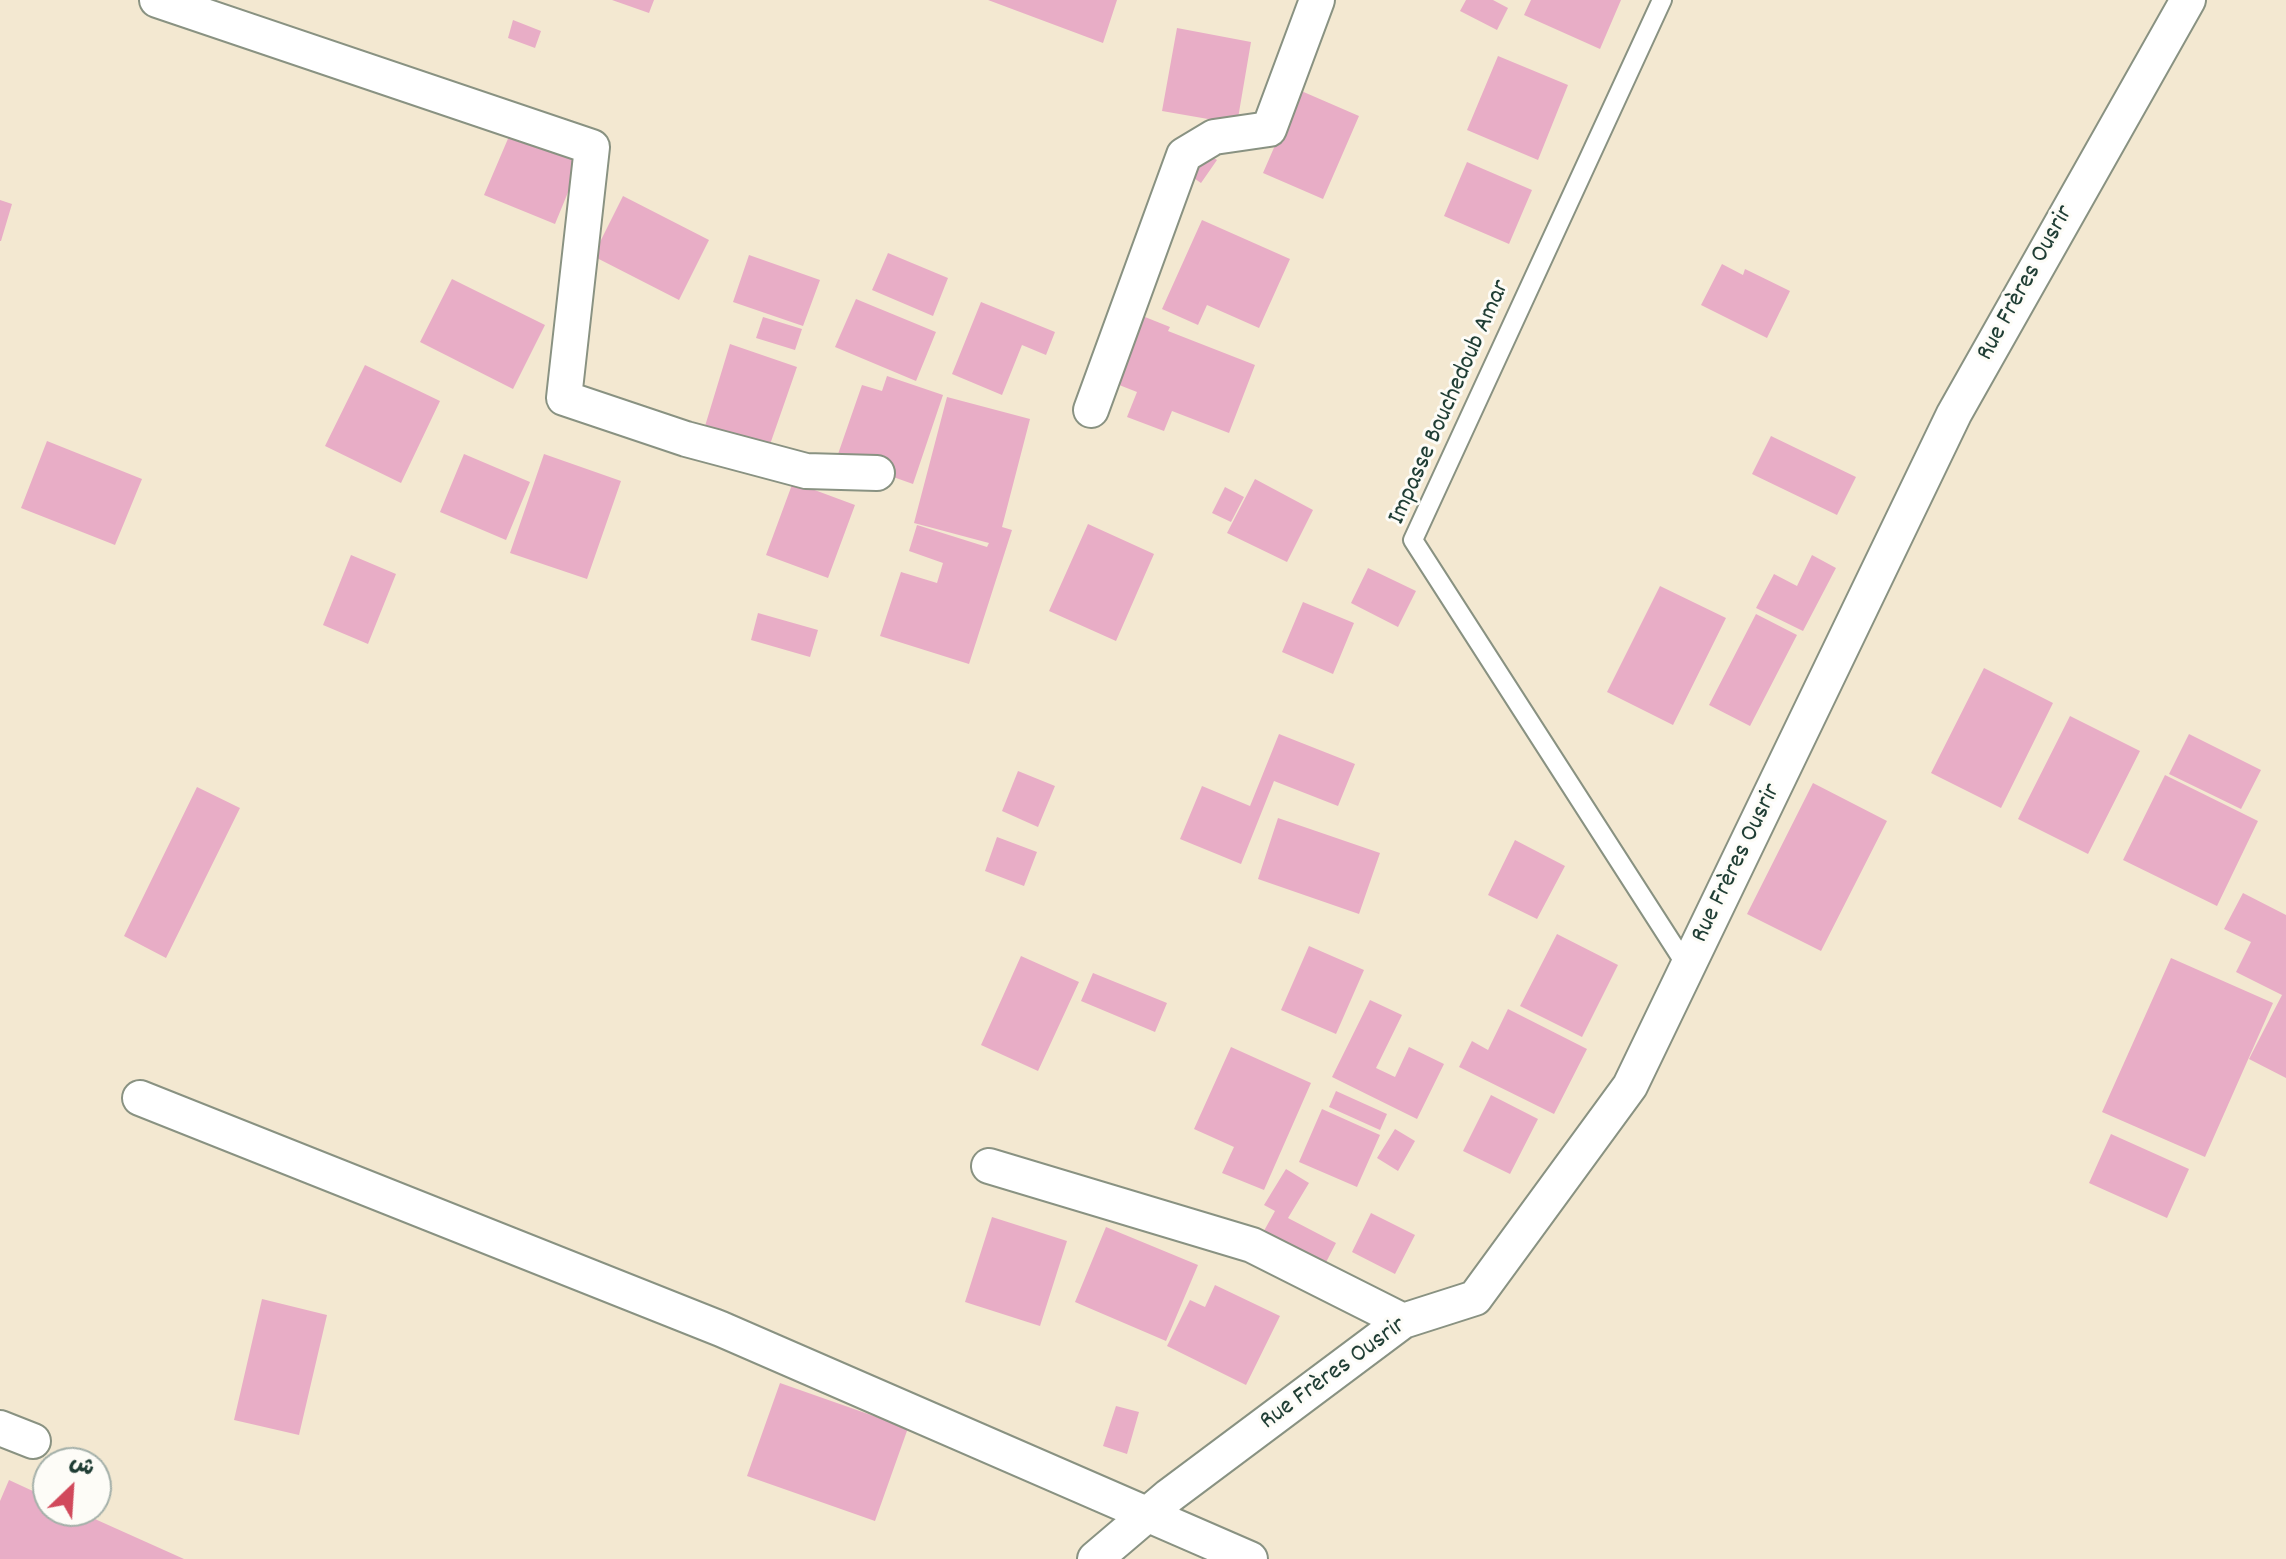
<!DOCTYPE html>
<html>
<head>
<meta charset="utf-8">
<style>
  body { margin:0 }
  #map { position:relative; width:2286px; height:1559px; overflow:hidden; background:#f3e8d1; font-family:Dekko,"Playpen Sans Arabic",sans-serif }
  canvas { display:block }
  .north { position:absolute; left:32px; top:1447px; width:80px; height:80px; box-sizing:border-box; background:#fdfcf7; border:2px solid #a4b0a9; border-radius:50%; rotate:25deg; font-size:22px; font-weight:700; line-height:32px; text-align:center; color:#1f3d34 }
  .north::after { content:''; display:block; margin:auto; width:28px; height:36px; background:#d1495b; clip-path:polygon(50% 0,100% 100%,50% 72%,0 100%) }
</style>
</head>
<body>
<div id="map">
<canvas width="2286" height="1559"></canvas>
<div class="north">ش</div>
</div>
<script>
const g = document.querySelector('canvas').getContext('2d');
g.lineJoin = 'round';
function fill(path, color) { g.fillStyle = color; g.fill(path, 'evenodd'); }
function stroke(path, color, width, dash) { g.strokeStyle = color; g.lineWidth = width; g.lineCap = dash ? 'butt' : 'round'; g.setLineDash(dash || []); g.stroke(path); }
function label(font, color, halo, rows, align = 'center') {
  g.font = font + ' Dekko,sans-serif'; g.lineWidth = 6; g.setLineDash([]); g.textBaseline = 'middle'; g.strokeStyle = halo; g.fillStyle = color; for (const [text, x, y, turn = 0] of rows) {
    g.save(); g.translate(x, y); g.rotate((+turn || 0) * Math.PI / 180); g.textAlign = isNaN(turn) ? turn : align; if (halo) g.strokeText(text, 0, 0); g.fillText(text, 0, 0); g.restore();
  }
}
fill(new Path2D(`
  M612 0H654L649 13Z
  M988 0H1117L1103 43Z
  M1466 0H1493L1508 8 1497 30 1460 11Z
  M1531 0H1621L1600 49 1524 15Z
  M513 20 541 31 535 48 508 38Z
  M1177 28 1251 42 1237 124 1162 111Z
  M1498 56 1568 85 1538 160 1467 130Z
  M1299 90 1359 116 1323 199 1263 173Z
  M510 134 580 163 555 224 484 195Z
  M1200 149 1217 160 1201 183 1185 172Z
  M1467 162 1532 190 1509 244 1444 216Z
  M623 196 709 240 679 300 593 256Z
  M0 200 12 204 1 241H0Z
  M1202 220 1290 259 1259 328 1207 305 1198 325 1162 309Z
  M888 253 948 278 933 316 872 290Z
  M749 255 820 280 803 326 733 302Z
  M1722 264 1743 275 1745 269 1790 291 1767 338 1701 305Z
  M452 279 545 325 513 389 420 342Z
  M856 299 936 332 916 381 835 347Z
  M981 302 1055 332 1046 355 1022 345 1002 395 952 374Z
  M1135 313 1170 327 1168 331 1255 365 1229 433 1172 411 1164 431 1127 417 1137 392 1109 381Z
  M763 317 802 329 795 350 756 338Z
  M730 344 797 367 767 453 702 436Z
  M365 365 440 401 401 483 325 446Z
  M887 376 943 395 913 484 837 457 862 385 882 391Z
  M947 397 1030 419 1002 527 1012 530 969 664 880 636 901 572 937 583 943 563 909 551 917 525 987 547 989 543 914 523Z
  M1771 436 1856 477 1837 515 1752 474Z
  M47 441 142 479 115 545 21 508Z
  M464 454 530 482 506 540 440 512Z
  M544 454 621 481 587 579 510 553Z
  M1255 479 1313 510 1287 562 1227 533Z
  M793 482 855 505 828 578 766 555Z
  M1225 487 1244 497 1231 522 1212 513Z
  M1088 524 1154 554 1116 641 1049 611Z
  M351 555 396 574 368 644 323 625Z
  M1812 555 1836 568 1803 631 1756 608 1774 574 1797 586Z
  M1368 568 1416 591 1398 627 1351 603Z
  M1660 586 1726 618 1673 725 1607 692Z
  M1303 602 1354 623 1333 674 1282 652Z
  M758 613 818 630 810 657 751 640Z
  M1756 614 1797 635 1750 726 1709 705Z
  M1984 668 2053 703 2001 808 1931 773Z
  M2070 716 2140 751 2088 854 2018 819Z
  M1279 734 1355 764 1338 806 1274 781 1241 864 1180 839 1202 786 1250 806Z
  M2189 734 2261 770 2241 809 2169 774Z
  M1018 771 1055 786 1038 827 1002 811Z
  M2165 775 2258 821 2217 906 2123 860Z
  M1813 783 1887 821 1821 951 1747 914Z
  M197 787 240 808 166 958 124 936Z
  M1278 818 1380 853 1359 914 1258 879Z
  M997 837 1037 852 1024 886 985 871Z
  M1515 840 1565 866 1537 919 1488 895Z
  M2243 893 2286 915V1078L2249 1059 2282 995 2236 972 2251 942 2224 929Z
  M1557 934 1618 965 1582 1037 1520 1006Z
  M1309 946 1364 970 1336 1034 1281 1010Z
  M1021 956 1079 982 1038 1071 981 1045Z
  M2171 958 2273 1003 2205 1157 2102 1112Z
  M1093 973 1167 1003 1155 1032 1081 1001Z
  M1370 1000 1402 1015 1376 1068 1395 1077 1409 1047 1444 1064 1417 1119 1332 1077Z
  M1508 1009 1587 1049 1554 1114 1459 1067 1472 1041 1488 1050Z
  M1231 1047 1311 1083 1264 1190 1222 1173 1234 1147 1194 1129Z
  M1336 1091 1387 1114 1380 1130 1329 1107Z
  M1491 1095 1538 1119 1510 1174 1463 1151Z
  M1322 1109 1380 1135 1357 1187 1299 1162Z
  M1395 1129 1415 1141 1398 1171 1377 1158Z
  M2111 1134 2189 1169 2167 1218 2089 1183Z
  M1286 1169 1309 1183 1288 1218 1336 1243 1322 1270 1260 1238 1275 1211 1264 1205Z
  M1371 1213 1415 1235 1395 1274 1352 1252Z
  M992 1217 1067 1241 1040 1326 965 1302Z
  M1106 1227 1198 1265 1166 1341 1075 1302Z
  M1215 1285 1280 1316 1246 1385 1167 1346 1190 1300 1205 1307Z
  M262 1299 327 1315 299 1435 234 1420Z
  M780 1383 908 1428 875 1521 747 1476Z
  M1116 1406 1139 1412 1127 1454 1103 1446Z
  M9 1480 48 1498V1511H77L184 1559H0V1501Z`), '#e8adc6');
const lane = new Path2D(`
  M1662 0 1413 540 1688 968`);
const street = new Path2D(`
  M157 0 592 147 564 398 686 439 806 471 877 473
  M1091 410 1184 155 1214 137 1269 129 1317 0
  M140 1098 721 1329 1250 1559
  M989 1166 1252 1245 1403 1321
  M0 1428 33 1441
  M1095 1559 1169 1496 1403 1321 1475 1298 1630 1086 1954 414 2188 0`);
stroke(lane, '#899282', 22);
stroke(street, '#899282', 38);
stroke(lane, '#fff', 18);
stroke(street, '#fff', 34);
label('26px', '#1f3d34', '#fdfcf7', [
  ["Rue Frères Ousrir",2027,284,-61],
  ["Impasse Bouchedoub Amar",1451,403,-66],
  ["Rue Frères Ousrir",1738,864,-64],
  ["Rue Frères Ousrir",1334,1375,-36]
]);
</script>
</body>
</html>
